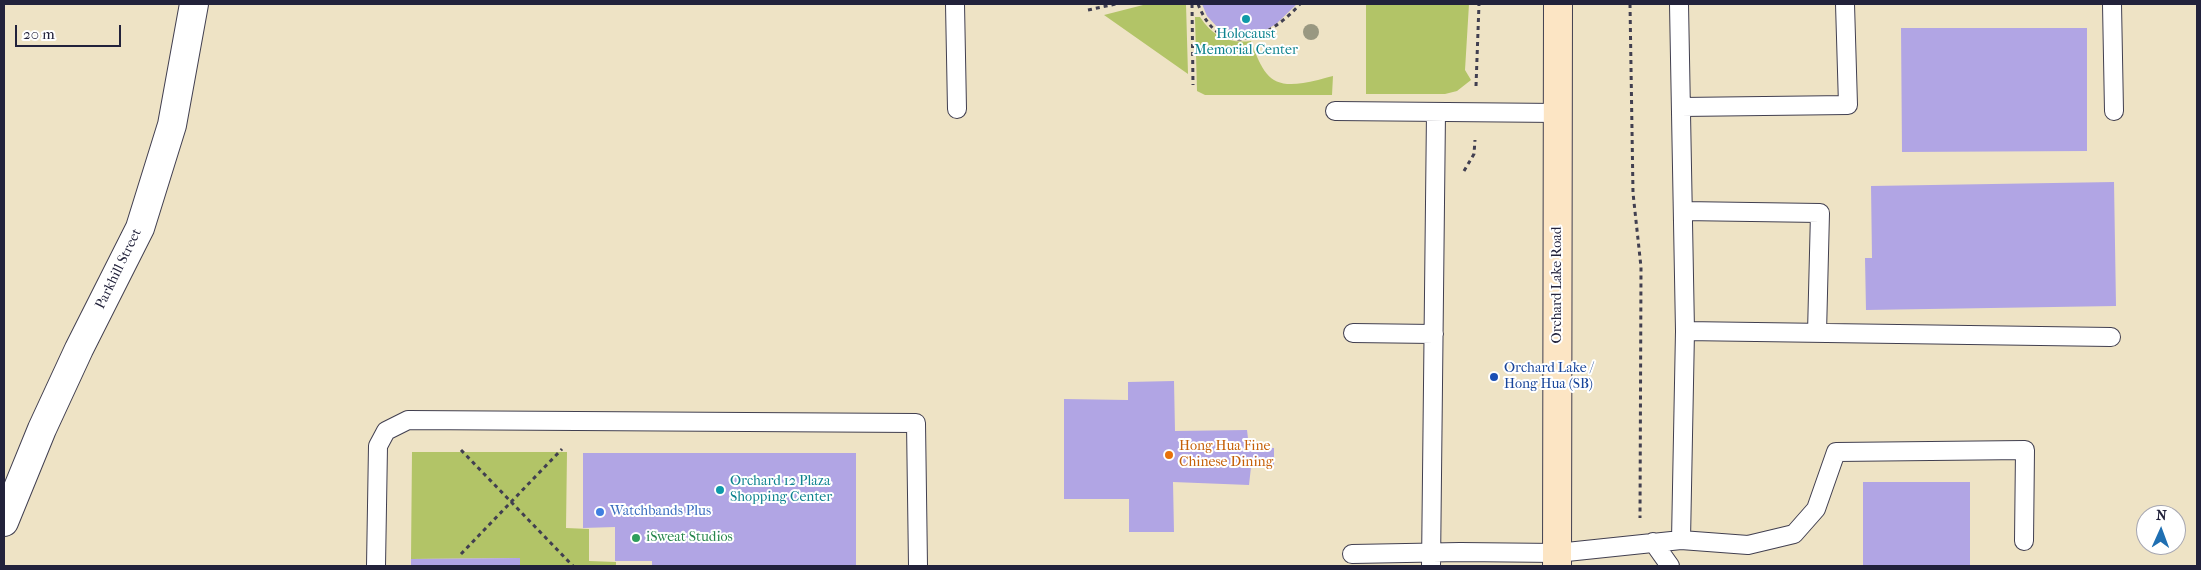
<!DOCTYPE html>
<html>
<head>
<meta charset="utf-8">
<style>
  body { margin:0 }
  #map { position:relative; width:2201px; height:570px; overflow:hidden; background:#eee3c5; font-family:"IM FELL French Canon",serif }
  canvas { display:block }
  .frame { position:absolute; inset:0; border:5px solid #22223b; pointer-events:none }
  .north { position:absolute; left:2136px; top:505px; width:50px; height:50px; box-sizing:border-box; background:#fff; border:1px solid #a7a7b1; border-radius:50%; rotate:2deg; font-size:14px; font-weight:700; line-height:20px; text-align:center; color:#22223b }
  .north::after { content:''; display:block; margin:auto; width:18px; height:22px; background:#1f6fb2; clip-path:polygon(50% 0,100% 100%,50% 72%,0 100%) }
  .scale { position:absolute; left:15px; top:25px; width:106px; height:22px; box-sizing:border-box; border:2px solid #22223b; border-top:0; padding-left:6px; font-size:15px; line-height:18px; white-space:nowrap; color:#22223b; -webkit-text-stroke:4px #fff; paint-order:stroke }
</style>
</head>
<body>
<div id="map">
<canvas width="2201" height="570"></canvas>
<div class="frame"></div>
<div class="north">N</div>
<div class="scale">20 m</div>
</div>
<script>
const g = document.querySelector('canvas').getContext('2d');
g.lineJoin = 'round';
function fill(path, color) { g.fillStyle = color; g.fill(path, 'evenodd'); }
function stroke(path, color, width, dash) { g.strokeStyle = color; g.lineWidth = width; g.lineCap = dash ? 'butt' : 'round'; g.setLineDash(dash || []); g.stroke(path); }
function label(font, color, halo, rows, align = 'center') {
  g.font = font + ' "IM FELL French Canon",serif'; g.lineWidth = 4; g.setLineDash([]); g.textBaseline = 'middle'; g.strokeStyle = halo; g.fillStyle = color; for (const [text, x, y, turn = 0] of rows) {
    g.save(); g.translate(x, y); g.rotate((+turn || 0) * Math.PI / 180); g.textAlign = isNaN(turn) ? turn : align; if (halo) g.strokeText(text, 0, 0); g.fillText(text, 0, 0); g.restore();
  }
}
fill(new Path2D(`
  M1147 4H1186L1188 74 1104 15Z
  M1366 4H1469L1465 70 1471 80 1457 91 1445 94H1366Z
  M1195 17H1200C1212 36 1229 44 1251 41 1265 80 1273 91 1318 80 1323 79 1327 77 1333 76L1332 95H1205L1197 91Z
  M412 452H567L566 528 589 529V561L616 562V566H520V558L411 559Z`), '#b2c467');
fill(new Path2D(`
  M1202 4H1297L1276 24 1259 34 1245 37 1229 34 1219 29 1207 16Z
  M1901 28H2087V151L1902 152Z
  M2114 182 2116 306 1866 310 1865 258H1872L1871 186Z
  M1174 381 1175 431 1247 430 1249 447 1274 448V468L1251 467 1249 485 1173 482 1174 532H1129V499H1064V399L1128 400V382Z
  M583 453H856V566H652V561H615V527L583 528Z
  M1863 482H1970V566H1863Z
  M520 558V566H411V559Z`), '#b1a5e4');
const service = new Path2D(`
  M955 4 957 109
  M1679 4 1685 331
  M2112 4 2114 111
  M1681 107 1848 105 1845 4
  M1335 111 1558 113
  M1683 211 1820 213 1817 333
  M1353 333 1434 334
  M1681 540 1748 545 1794 534 1816 509 1836 452 2025 450 2024 541
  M1653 542 1670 566
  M1352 554 1460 552 1557 553 1681 540 1685 331 2111 337
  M376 566 378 446 386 431 408 420 916 423 918 566
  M1431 566 1436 112`);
const minor = new Path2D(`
  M4 522 42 429 79 349 140 228 172 125 194 4`);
const secondary = new Path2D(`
  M1557 566 1558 4`);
stroke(service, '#413f50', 20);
stroke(minor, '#413f50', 30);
stroke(secondary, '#413f50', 30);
stroke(new Path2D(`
  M1192 4 1193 85
  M1198 4C1220 61 1269 39 1300 4
  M1630 4 1633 193 1641 267 1640 518
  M1088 10 1116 4
  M1476 86 1479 4
  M1464 171 1474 154 1475 140
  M461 450 573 566
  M461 554 562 449`), '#413f50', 3, [4, 4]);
stroke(service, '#fff', 18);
stroke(minor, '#fff', 28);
stroke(secondary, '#fce5c4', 28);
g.fillStyle = '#999881';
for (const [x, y] of [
  [1311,32]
]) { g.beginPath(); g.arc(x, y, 8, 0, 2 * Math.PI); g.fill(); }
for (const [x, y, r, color] of [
  [1246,19,5,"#0f9aa8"],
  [1494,377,5,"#1a4fb4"],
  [1169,455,5,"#e8710a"],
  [720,490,5,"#0f9aa8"],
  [600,512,5,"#3f7fe0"],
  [636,538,5,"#2e9e5b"]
]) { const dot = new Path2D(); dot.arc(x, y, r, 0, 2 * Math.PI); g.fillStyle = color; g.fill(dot); stroke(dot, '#fff', 2); }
label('14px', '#0d838f', '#fff', [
  ["Holocaust",1246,35],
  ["Memorial Center",1246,51],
  ["Orchard 12 Plaza",730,482,"left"],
  ["Shopping Center",730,498,"left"]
]);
label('14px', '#22223b', '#fff', [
  ["Parkhill Street",119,269,-64],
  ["Orchard Lake Road",1558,285,-90]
]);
label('14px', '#164399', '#fff', [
  ["Orchard Lake /",1504,369],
  ["Hong Hua (SB)",1504,385]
], 'left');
label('14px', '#c56008', '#fff', [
  ["Hong Hua Fine",1179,447],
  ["Chinese Dining",1179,463]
], 'left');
label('14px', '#366cbe', '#fff', [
  ["Watchbands Plus",610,512]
], 'left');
label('14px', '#27864d', '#fff', [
  ["iSweat Studios",646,538]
], 'left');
</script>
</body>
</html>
